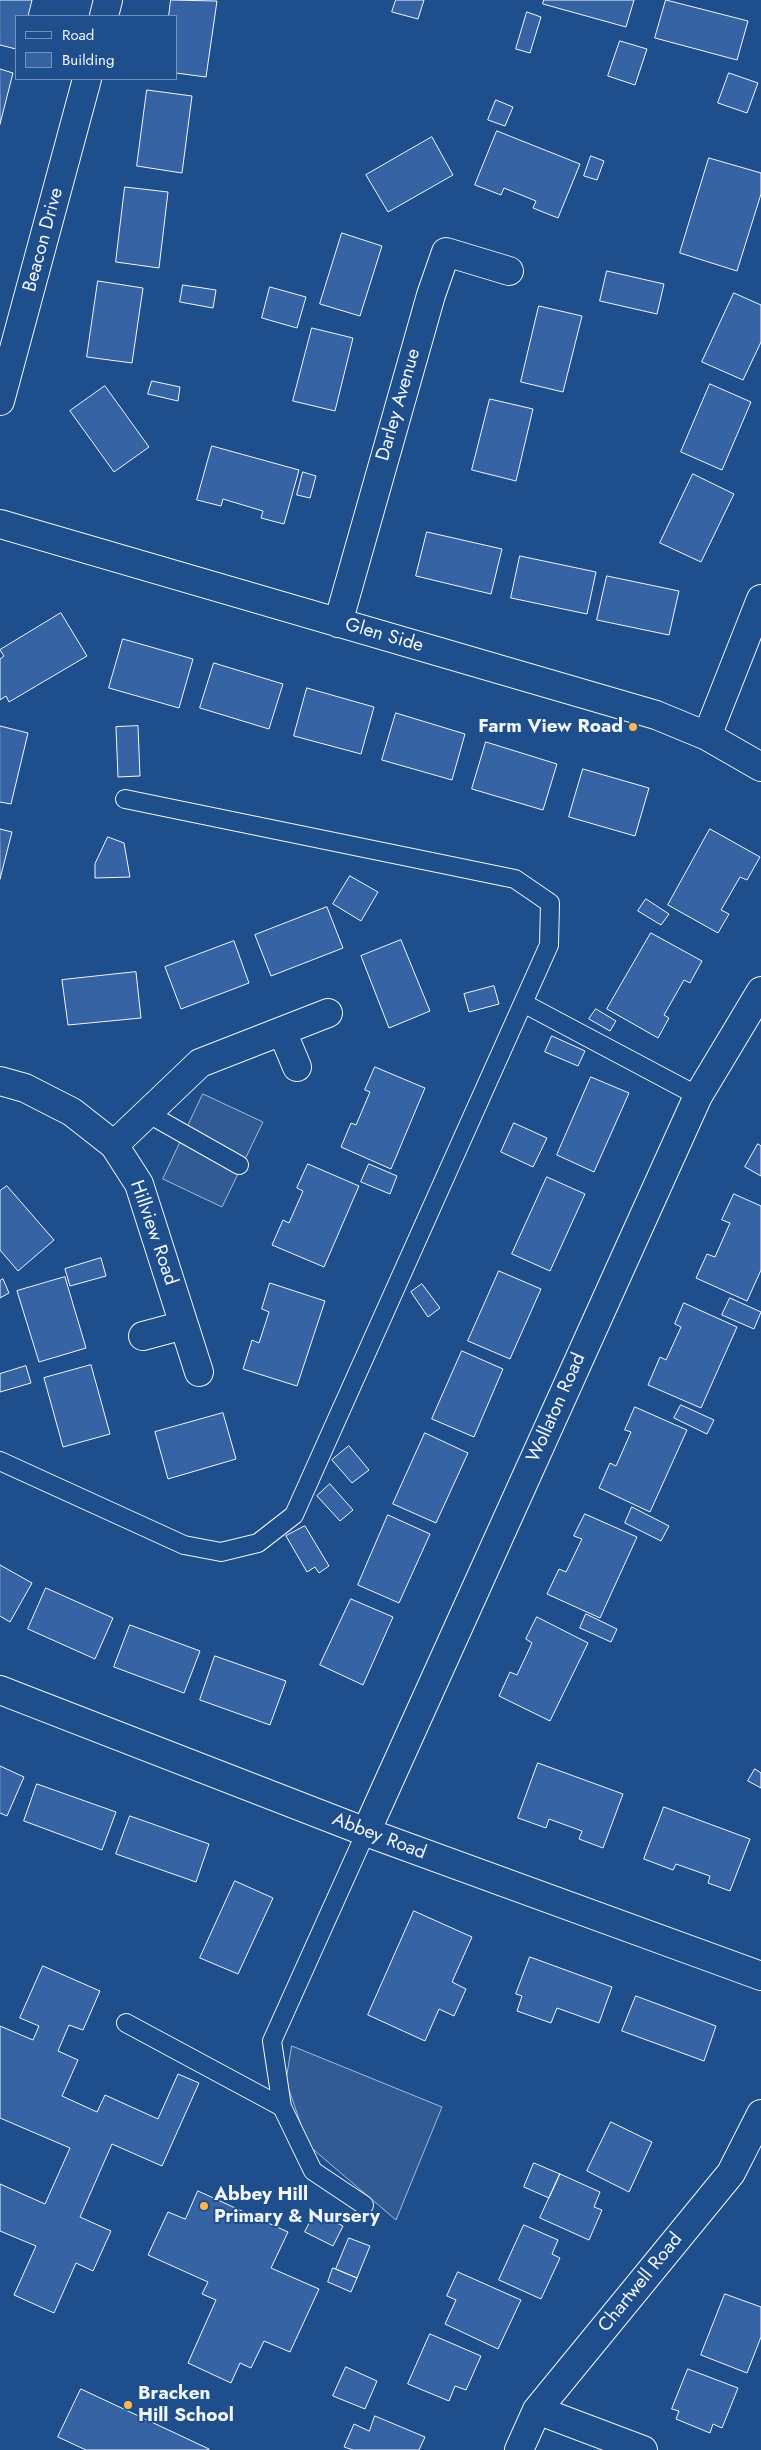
<!DOCTYPE html>
<html>
<head>
<meta charset="utf-8">
<style>
  body { margin:0 }
  #map { position:relative; width:761px; height:2450px; overflow:hidden; background:#1f4e8c; font-family:Jost,sans-serif }
  canvas { display:block }
  .legend { position:absolute; left:15px; top:15px; width:162px; height:65px; box-sizing:border-box; background:#1f4e8c; border:1px solid #7391ba; margin:0; padding:6px 9px; list-style:none; font-size:15px; color:#f2f6ff }
  .legend li { display:flex; align-items:center; gap:10px; height:25px }
  .legend b { width:25px; border:1px solid #7391ba }
</style>
</head>
<body>
<div id="map">
<canvas width="761" height="2450"></canvas>
<ul class="legend">
<li><b style="height:6px;background:#1f4e8c"></b>Road</li>
<li><b style="height:14px;background:#3563a3"></b>Building</li>
</ul>
</div>
<script>
const g = document.querySelector('canvas').getContext('2d');
g.lineJoin = 'round';
function fill(path, color) { g.fillStyle = color; g.fill(path, 'evenodd'); }
function stroke(path, color, width, dash) { g.strokeStyle = color; g.lineWidth = width; g.lineCap = dash ? 'butt' : 'round'; g.setLineDash(dash || []); g.stroke(path); }
function label(font, color, halo, rows, align = 'center') {
  g.font = font + ' Jost,sans-serif'; g.lineWidth = 4; g.setLineDash([]); g.textBaseline = 'middle'; g.strokeStyle = halo; g.fillStyle = color; for (const [text, x, y, turn = 0] of rows) {
    g.save(); g.translate(x, y); g.rotate((+turn || 0) * Math.PI / 180); g.textAlign = isNaN(turn) ? turn : align; if (halo) g.strokeText(text, 0, 0); g.fillText(text, 0, 0); g.restore();
  }
}
const built = new Path2D(`
  M203 1094 263 1122 222 1207 163 1179Z
  M292 2046 442 2107 396 2220 308 2145 286 2081Z`);
fill(built, '#305b95');
stroke(built, '#a8bbd7', 1);
const building = new Path2D(`
  M0 0H32L28 16H16V49L0 45Z
  M171 0 217 1 206 77 176 73V16H169Z
  M396 0H424L418 19 392 12Z
  M544 0H634L626 27 543 4Z
  M666 0 748 21 737 60 655 38Z
  M527 12 541 17 530 53 516 49Z
  M620 41 647 49 635 85 608 76Z
  M0 69 13 73 0 124Z
  M729 73 758 83 747 113 718 103Z
  M147 90 192 96 182 173 137 166Z
  M496 100 513 107 505 126 488 120Z
  M497 131 580 164 558 218 533 208 536 201 504 188 501 195 475 185Z
  M432 137 453 175 388 212 366 175Z
  M591 156 604 161 597 180 584 176Z
  M709 158 761 173V194L737 271 680 253Z
  M125 187 168 192 159 268 116 262Z
  M342 233 382 246 360 316 320 304Z
  M607 271 664 284 657 314 600 301Z
  M98 281 143 288 132 363 87 357Z
  M183 285 216 290 213 308 180 302Z
  M270 287 306 297 297 328 262 318Z
  M734 293 761 305V342L743 380 702 362Z
  M539 306 582 316 563 392 521 382Z
  M312 328 353 338 335 411 293 401Z
  M152 381 180 387 178 401 148 394Z
  M710 384 751 402 722 470 681 452Z
  M105 386 149 447 114 472 70 411Z
  M490 399 533 409 516 481 472 470Z
  M212 446 299 470 284 524 261 518 263 511 223 499 221 506 197 500Z
  M303 472 316 476 310 498 297 495Z
  M693 474 734 494 701 562 660 543Z
  M427 532 502 549 491 594 416 576Z
  M520 556 596 572 587 614 511 598Z
  M607 576 679 591 669 635 597 620Z
  M61 613 87 656 9 702 6 696 0 700V659L4 656 0 650Z
  M123 639 193 659 179 708 109 688Z
  M214 663 283 684 269 729 200 708Z
  M307 688 374 707 361 754 294 736Z
  M396 713 465 734 452 780 382 760Z
  M0 726 28 733 11 804 0 802Z
  M138 726 140 776 118 777 116 727Z
  M486 742 557 764 543 810 472 789Z
  M583 769 649 788 635 836 569 817Z
  M0 829 12 832 0 879Z
  M710 829 760 857 747 880 740 877 721 910 729 914 718 933 668 905Z
  M108 837 124 843 130 877 95 878V864Z
  M350 876 378 892 361 921 333 904Z
  M646 899 669 914 661 925 638 911Z
  M327 907 343 948 271 976 255 935Z
  M651 933 702 961 690 983 684 980 664 1015 669 1018 658 1038 607 1009Z
  M401 940 430 1011 389 1028 361 956Z
  M234 941 249 983 181 1009 165 967Z
  M136 972 141 1018 68 1025 62 980Z
  M494 986 499 1004 469 1012 464 994Z
  M596 1009 616 1021 610 1031 589 1019Z
  M552 1036 585 1051 578 1066 545 1052Z
  M375 1067 425 1088 391 1169 341 1147 351 1123 356 1125 370 1092 365 1090Z
  M591 1077 629 1093 594 1172 557 1155Z
  M514 1123 547 1138 533 1167 501 1152Z
  M758 1144 761 1146V1176L745 1167Z
  M308 1164 359 1186 324 1267 272 1245 283 1220 289 1223 303 1191 297 1188Z
  M369 1164 397 1176 390 1194 361 1182Z
  M547 1177 585 1194 550 1271 512 1254Z
  M7 1186 54 1240 18 1271 0 1250V1191Z
  M734 1194 761 1206V1270L747 1301 696 1278 707 1254 715 1257 730 1223 722 1220Z
  M101 1258 106 1276 70 1286 65 1269Z
  M499 1271 541 1289 510 1359 468 1341Z
  M65 1277 86 1348 39 1362 17 1291Z
  M3 1279 9 1293 0 1298V1281Z
  M270 1283 325 1301 297 1386 243 1369 252 1340 259 1343 269 1312 262 1309Z
  M422 1284 440 1308 428 1317 411 1292Z
  M730 1298 761 1312 754 1329 722 1315Z
  M684 1303 737 1327 701 1408 648 1385 660 1357 666 1360 681 1327 675 1324Z
  M462 1351 503 1369 474 1437 432 1419Z
  M91 1365 110 1434 63 1447 44 1378Z
  M26 1366 31 1383 0 1392V1374Z
  M681 1405 714 1420 707 1434 674 1418Z
  M635 1407 687 1430 650 1512 599 1488 610 1463 616 1466 631 1432 625 1430Z
  M223 1413 236 1459 168 1479 155 1432Z
  M425 1433 468 1453 436 1523 393 1504Z
  M349 1446 369 1470 352 1483 332 1460Z
  M330 1484 353 1510 340 1521 317 1496Z
  M632 1507 669 1526 661 1541 625 1523Z
  M585 1514 637 1537 600 1618 547 1594 559 1569 566 1572 582 1539 574 1536Z
  M388 1515 430 1534 399 1603 358 1585Z
  M305 1526 329 1566 319 1573 315 1567 307 1572 286 1536Z
  M0 1565 32 1583 10 1622 0 1616Z
  M46 1588 113 1618 95 1659 28 1629Z
  M351 1599 393 1617 363 1685 320 1665Z
  M586 1614 617 1629 611 1642 580 1628Z
  M537 1617 588 1643 550 1721 499 1696 510 1672 517 1675 532 1643 526 1639Z
  M130 1625 200 1651 184 1693 114 1667Z
  M215 1656 286 1681 270 1725 200 1700Z
  M538 1763 623 1794 603 1848 579 1839 582 1831 549 1819 546 1828 518 1818Z
  M0 1766 24 1777 7 1816 0 1813Z
  M755 1769 761 1773V1788L748 1781Z
  M37 1784 116 1812 102 1850 24 1821Z
  M664 1807 750 1839 730 1891 708 1883 710 1876 676 1864 673 1870 644 1859Z
  M130 1816 209 1844 196 1882 116 1854Z
  M235 1881 273 1898 238 1974 200 1958Z
  M414 1911 472 1937 452 1982 466 1989 454 2016 439 2009 425 2041 368 2015Z
  M530 1957 612 1987 599 2023 557 2008 551 2023 517 2011 522 1996 516 1994Z
  M43 1966 100 1991 83 2030 69 2025 58 2051 78 2060 62 2096 97 2112 105 2095 158 2119 178 2074 199 2083 162 2166 112 2144 80 2217 111 2231 93 2271 76 2263 54 2313 14 2295 36 2246 0 2231V2184L45 2204 70 2148 0 2118V2026L33 2040 39 2026 20 2018Z
  M636 1996 716 2026 704 2061 622 2031Z
  M611 2122 652 2142 629 2192 587 2171Z
  M534 2163 560 2174 549 2198 524 2187Z
  M560 2174 600 2192 594 2207 602 2210 589 2240 540 2218Z
  M198 2191 288 2232 271 2268 319 2289 290 2352 264 2341 251 2368 240 2363 231 2383 188 2363 216 2300 202 2294 208 2282 148 2255 168 2212 185 2219Z
  M315 2212 343 2226 333 2246 305 2232Z
  M524 2225 558 2240 552 2254 560 2258 541 2299 499 2280Z
  M349 2238 370 2246 357 2278 336 2269Z
  M333 2268 357 2278 351 2292 328 2282Z
  M458 2272 521 2300 498 2349 445 2324 456 2300 447 2296Z
  M725 2294 761 2307V2337L747 2373 701 2355Z
  M430 2334 481 2356 466 2390 455 2386 449 2401 408 2384Z
  M346 2367 377 2381 365 2409 333 2396Z
  M688 2369 738 2388 722 2428 713 2424 710 2433 676 2419 679 2411 672 2409Z
  M81 2389 209 2449V2450H86L58 2437Z
  M375 2416 425 2437 419 2450H353L344 2447 354 2424 369 2431Z`);
fill(building, '#3563a3');
stroke(building, '#f2f6ff', 1);
const lane = new Path2D(`
  M523 1003 698 1096
  M147 1113 239 1165
  M0 1461 184 1545 221 1552 258 1543 294 1515 549 945 550 903 515 879 125 799
  M126 2023 282 2107
  M364 2205 313 2171 282 2107 272 2041 366 1832`);
const street = new Path2D(`
  M104 16 108 0
  M0 401 87 79
  M0 524 656 715 707 736 761 767
  M338 623 431 295 446 252 509 271
  M707 736 761 599
  M282 1031 297 1067
  M0 1081 25 1088 72 1112 114 1145 139 1184 199 1372
  M114 1145 200 1063 328 1013
  M143 1336 184 1325
  M0 1690 366 1832 761 1976
  M366 1832 698 1096 761 991
  M537 2410 643 2450
  M519 2450 537 2410 731 2173 761 2114`);
stroke(lane, '#f2f6ff', 20);
stroke(street, '#f2f6ff', 30);
stroke(lane, '#1f4e8c', 18);
stroke(street, '#1f4e8c', 28);
for (const [x, y, r, color] of [
  [633,727,5,"#ffb74d"],
  [204,2206,5,"#ffb74d"],
  [128,2405,5,"#ffb74d"]
]) { const dot = new Path2D(); dot.arc(x, y, r, 0, 2 * Math.PI); g.fillStyle = color; g.fill(dot); stroke(dot, '#1f4e8c', 2); }
label('19px', '#f2f6ff', '#1f4e8c', [
  ["Beacon Drive",44,240,-75],
  ["Darley Avenue",399,405,-74],
  ["Glen Side",384,636,16],
  ["Hillview Road",153,1233,71],
  ["Wollaton Road",557,1408,-66],
  ["Abbey Road",379,1837,21],
  ["Chartwell Road",641,2283,-51]
]);
label('bold 19px', '#f2f6ff', '#1f4e8c', [
  ["Farm View Road",623,727,"right"],
  ["Abbey Hill",214,2195],
  ["Primary & Nursery",214,2217],
  ["Bracken",138,2394],
  ["Hill School",138,2416]
], 'left');
</script>
</body>
</html>
